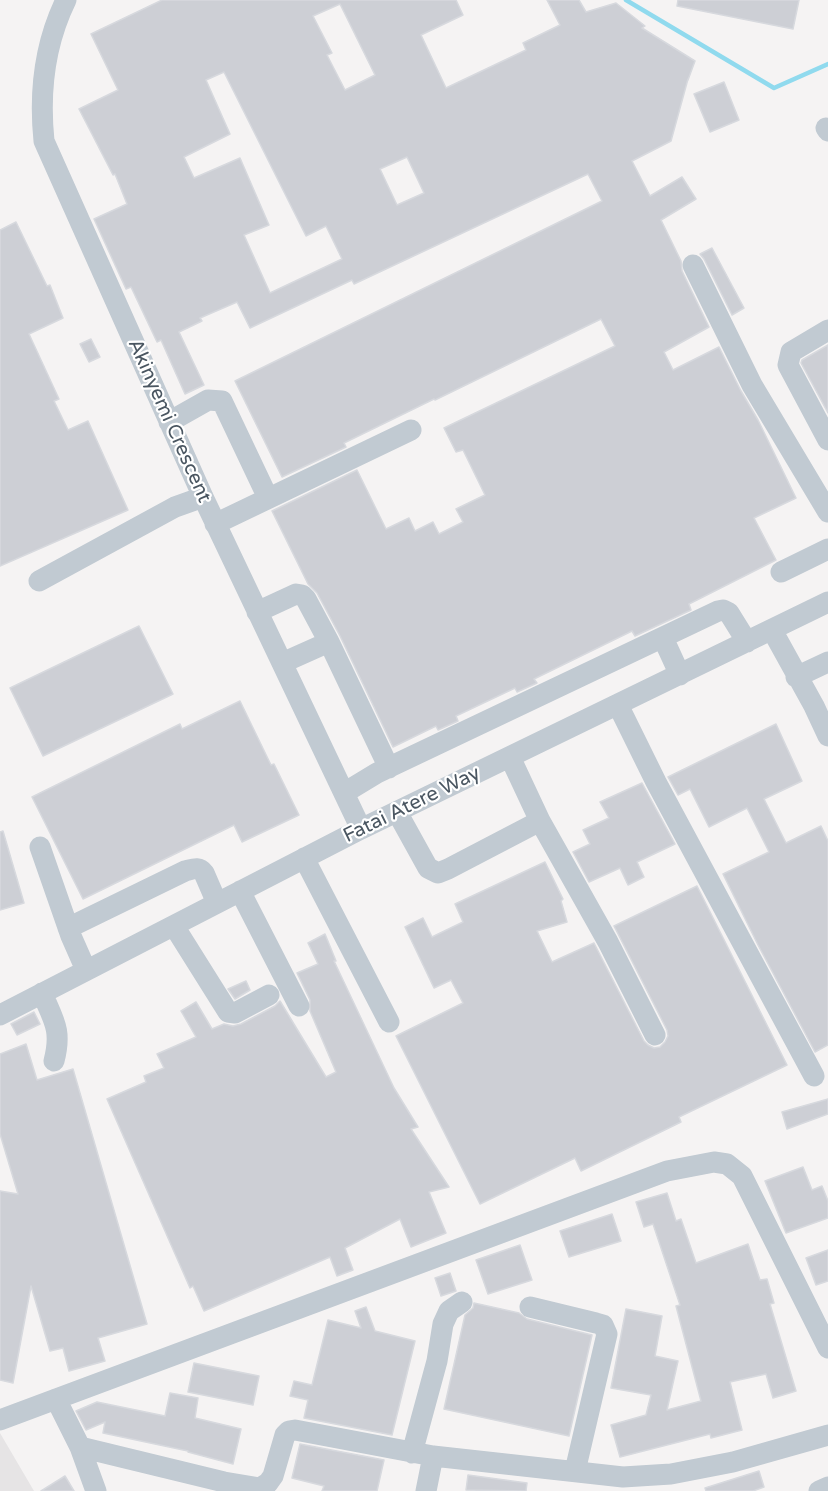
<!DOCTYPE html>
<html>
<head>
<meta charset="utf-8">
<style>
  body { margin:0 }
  canvas { display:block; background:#f5f3f3 }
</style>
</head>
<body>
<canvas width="828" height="1491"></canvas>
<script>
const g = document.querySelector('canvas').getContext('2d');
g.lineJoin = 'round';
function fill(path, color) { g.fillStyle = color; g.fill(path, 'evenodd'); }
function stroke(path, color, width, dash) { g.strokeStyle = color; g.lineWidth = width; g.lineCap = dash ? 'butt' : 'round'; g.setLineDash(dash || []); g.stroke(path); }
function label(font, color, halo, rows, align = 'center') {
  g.font = font + ' "Varela Round",sans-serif'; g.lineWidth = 4.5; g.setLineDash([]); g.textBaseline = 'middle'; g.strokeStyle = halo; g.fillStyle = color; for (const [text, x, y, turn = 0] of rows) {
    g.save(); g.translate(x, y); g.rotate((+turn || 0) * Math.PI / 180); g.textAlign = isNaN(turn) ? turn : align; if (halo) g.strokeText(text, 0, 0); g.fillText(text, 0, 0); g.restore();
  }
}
fill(new Path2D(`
  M0 1433 34 1491H0Z`), '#e6e4e5');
stroke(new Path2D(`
  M626 0 774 88 828 64`), '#90daee', 4.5);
const building = new Path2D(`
  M162 0H456L463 15 421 35 446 88 526 50 523 43 560 25 547 0H579L586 12 616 3 645 26 642 28 695 61 688 80V79L671 141 632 161 650 196 682 177 696 199 661 220 681 261 682 271 709 327 664 352 673 370 719 347 741 391 758 420 796 498 754 518 776 560 689 604 691 610 635 636 632 631 534 679 537 683 517 692 515 688 456 716 458 721 438 730 436 726 393 747 340 636 317 593 308 584 272 511 357 470 386 529 409 518 415 531 433 522 439 534 463 522 456 509 485 495 463 450 456 452 444 428 615 346 601 319 435 400 434 399 344 443 346 447 282 477 235 381 602 201 588 174 354 284 352 280 250 328 237 302 200 318 202 321 179 332 204 385 185 394 161 340 157 342 131 287 126 289 94 219 127 204 115 174 113 175 79 109 118 90 91 34ZM340 4 375 75 345 90 327 55 332 53 313 16ZM224 72 306 236 326 226 342 259 270 293 244 235 269 225 240 158 194 178 184 157 230 134 206 80ZM407 157 424 193 397 205 380 169Z
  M678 0H799L793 29 677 6Z
  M724 82 739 120 710 132 694 94Z
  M16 222 47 286 50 285 63 318 29 334 59 399 54 401 68 430 88 421 128 510 0 566V230Z
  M712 248 744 308 732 315 704 259 700 254Z
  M91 339 100 357 89 362 80 344Z
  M828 345V413L801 363 802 360Z
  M139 626 173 694 43 756 10 688Z
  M240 701 271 765 274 764 299 815 242 842 234 825 83 899 32 797 180 724 182 729Z
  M776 724 802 781 764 799 786 843 821 826 828 841V1045L815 1052 758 945 723 874 769 852 747 808 709 827 690 789 678 795 668 777Z
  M642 783 675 844 637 862 644 877 628 885 620 868 589 882 573 852 590 844 583 830 609 818 600 802Z
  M3 831 24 903 0 910V832Z
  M545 862 563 899 561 901 567 922 537 931 552 962 594 943 644 1041 648 1045 654 1048 660 1047 665 1042 668 1036 667 1030 614 926 697 886 787 1065 679 1117 681 1122 581 1171 575 1158 480 1204 396 1036 463 1003 451 980 434 988 405 927 423 918 432 937 463 922 455 904Z
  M325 934 336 961H334L394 1088 418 1127 411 1129 449 1187 429 1192 446 1233 411 1247 400 1219 345 1248 353 1270 337 1276 330 1257 204 1311 193 1286 190 1288 107 1099 146 1082 144 1076 164 1068 157 1054 196 1037 181 1011 196 1002 212 1029 224 1024 233 1026 241 1024 275 1006 280 1001 326 1077 336 1072 310 1011V1000L297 973 318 964 308 943Z
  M246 981 250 990 235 999 228 989Z
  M34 1012 40 1024 17 1035 11 1024Z
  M26 1044 37 1080 73 1069 147 1324 98 1338 105 1361 69 1371 63 1348 50 1351 31 1286 13 1383 0 1380V1191L18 1194 0 1134V1054Z
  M828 1099V1114L787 1129 782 1112Z
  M803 1167 812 1190 822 1186 828 1201V1218L786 1233 765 1181Z
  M667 1193 676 1221 681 1219 696 1263 748 1244 760 1280 767 1279 774 1303 770 1304 796 1391 773 1398 766 1374 730 1382 742 1430 711 1438 710 1434 620 1457 611 1425 646 1415 651 1395 611 1388 626 1309 662 1316 655 1356 678 1361 667 1410 701 1401 676 1306 680 1305 653 1224 644 1227 636 1202Z
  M612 1214 621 1241 569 1257 560 1231Z
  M520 1245 532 1280 488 1294 476 1260Z
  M828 1250V1281L816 1285 806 1258Z
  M450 1273 456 1291 441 1296 435 1278Z
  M474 1303 519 1313 527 1319 592 1335 569 1436 444 1409 465 1315 473 1308Z
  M366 1307 375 1331 415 1341 392 1435 304 1418 308 1400 290 1396 294 1381 312 1385 328 1320 361 1328 355 1311Z
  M194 1363 259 1376 253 1405 188 1392Z
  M170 1393 198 1398 195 1418 241 1429 233 1464 188 1452V1451L103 1433 105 1422 86 1430 76 1411 97 1402 165 1416Z
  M300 1444 384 1460 377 1491H322L324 1486 292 1478Z
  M759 1471 764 1487 753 1491H706L705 1488Z
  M468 1475 527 1483 526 1491 466 1490Z
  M65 1476 74 1491H41Z`);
fill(building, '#cdcfd5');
stroke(building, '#d7d9de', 1.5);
stroke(new Path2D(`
  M66 0C44 45 39 92 44 141L203 497 361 829
  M826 128 828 131
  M693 265 752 385 828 512
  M828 330 791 352 788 365 828 440
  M169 422 208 400 222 401 268 498
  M215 524 411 430
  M781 572 828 549
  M39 581 175 507 203 497
  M257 612 296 594 302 595 306 599 329 642 389 768
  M772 630 814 706 828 736
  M663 638 680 675
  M282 663 329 642
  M796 677 828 662
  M618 705 656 782 814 1076
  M344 793 377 773 718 611 723 610 729 613 747 642
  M397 812 428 868 438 873 448 869 540 821 510 757
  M540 821 608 942 655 1035
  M40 847 71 936 86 970
  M304 858 389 1022
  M240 891 299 1006
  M174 926 228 1012 235 1013 269 995
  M68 928 185 871C193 869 199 866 204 873L217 903
  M42 993C54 1021 62 1030 54 1061
  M0 1015 361 829 828 602
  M530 1307 596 1323 603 1325 607 1334 575 1471
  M56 1399 80 1447 96 1491
  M0 1420 667 1171 714 1162 727 1164 742 1176 828 1348
  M80 1447 224 1482 260 1488 268 1483 273 1476 285 1435 289 1431 295 1430 433 1456 623 1477 671 1474 733 1462 828 1435
  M412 1453 437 1361 443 1324 449 1311 462 1302
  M426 1491 433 1456
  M819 1491 828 1487`), '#c1cad2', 21);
label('20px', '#4a5661', '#fff', [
  ["Akinyemi Crescent",169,421,66],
  ["Fatai Atere Way",412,805,-26]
]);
</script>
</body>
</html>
